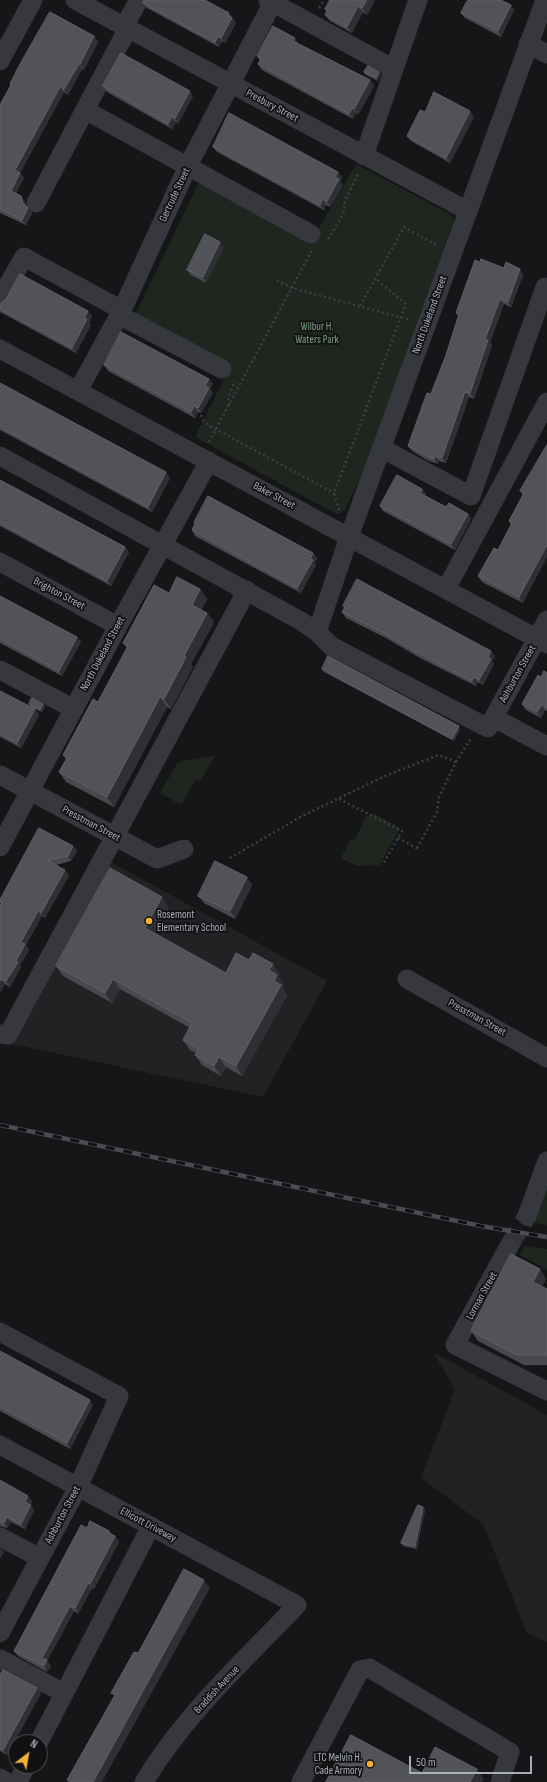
<!DOCTYPE html>
<html>
<head>
<meta charset="utf-8">
<style>
  body { margin:0 }
  #map { position:relative; width:547px; height:1782px; overflow:hidden; background:#161618; font-family:"Sofia Sans Condensed",sans-serif }
  canvas { display:block }
  .north { position:absolute; left:8px; top:1734px; width:40px; height:40px; box-sizing:border-box; background:#111113; border:1px solid #4d4f55; border-radius:50%; rotate:31deg; font-size:11px; font-weight:700; line-height:16px; text-align:center; color:#a8adb8 }
  .north::after { content:''; display:block; margin:auto; width:14px; height:18px; background:#f2b134; clip-path:polygon(50% 0,100% 100%,50% 72%,0 100%) }
  .scale { position:absolute; left:409px; top:1756px; width:123px; height:18px; box-sizing:border-box; border:2px solid #a8adb8; border-top:0; padding-left:5px; font-size:12px; line-height:14px; white-space:nowrap; color:#a8adb8; -webkit-text-stroke:3px #111113; paint-order:stroke }
</style>
</head>
<body>
<div id="map">
<canvas width="547" height="1782"></canvas>
<div class="north">N</div>
<div class="scale">50 m</div>
</div>
<script>
const g = document.querySelector('canvas').getContext('2d');
g.lineJoin = 'round';
function fill(path, color) { g.fillStyle = color; g.fill(path, 'evenodd'); }
function stroke(path, color, width, dash) { g.strokeStyle = color; g.lineWidth = width; g.lineCap = dash ? 'butt' : 'round'; g.setLineDash(dash || []); g.stroke(path); }
function label(font, color, halo, rows, align = 'center') {
  g.font = font + ' "Sofia Sans Condensed",sans-serif'; g.lineWidth = 3.5; g.setLineDash([]); g.textBaseline = 'middle'; g.strokeStyle = halo; g.fillStyle = color; for (const [text, x, y, turn = 0] of rows) {
    g.save(); g.translate(x, y); g.rotate((+turn || 0) * Math.PI / 180); g.textAlign = isNaN(turn) ? turn : align; if (halo) g.strokeText(text, 0, 0); g.fillText(text, 0, 0); g.restore();
  }
}
fill(new Path2D(`
  M111 862 327 981 263 1097 12 1044Z
  M433 1352 547 1415V1642L527 1633 483 1524 421 1478 455 1389Z`), '#222225');
fill(new Path2D(`
  M356 164 448 213 454 218 453 223 369 459 345 510 341 513 336 514 195 437 231 365 135 315 200 180 311 242Z
  M216 755 200 781 196 779 181 805 160 793 178 762Z
  M374 813 400 828 380 865 357 866 341 858 350 841 355 839 366 817Z
  M547 1184V1225L532 1223Z
  M524 1246 547 1249V1270L520 1255Z`), '#1e261f');
stroke(new Path2D(`
  M508 1248 527 1216`), '#333438', 19, [19, 10]);
stroke(new Path2D(`
  M319 8 324 0
  M328 239 343 215 345 201 359 172
  M277 280 292 288 410 320
  M360 306 404 227 438 246
  M229 405 228 398 235 381
  M201 415 203 420 208 425 334 493
  M209 442 312 250
  M339 510 334 493 406 304 376 279
  M339 799 402 831 383 864
  M398 838 420 850
  M417 848 437 812 439 797 456 762 471 738
  M230 858 302 816 387 775 439 755 456 762`), '#3d3f44', 2.5, [2, 3]);
stroke(new Path2D(`
  M75 0 468 211
  M268 0 394 69
  M124 26 139 0
  M528 44 547 54
  M0 61 33 0
  M85 110 311 234
  M364 156 418 0
  M36 203 128 28
  M0 299 24 257 122 310
  M119 315 222 369
  M0 349 547 644
  M78 391 122 310 188 166 274 0
  M381 448 471 496 545 287
  M0 456 301 621 317 632 331 646 488 728 547 620
  M0 562 118 626
  M446 589 547 402
  M317 632 349 537 545 0
  M0 670 74 709
  M494 718 547 746
  M0 775 157 859 184 849
  M0 847 118 626 209 461
  M407 979 547 1058
  M0 1034 8 1035 247 590
  M527 1216 547 1161
  M508 1248 455 1345 547 1391
  M0 1332 119 1396 78 1487 0 1633
  M0 1445 297 1605C244 1661 184 1715 144 1782
  M0 1537 40 1558
  M0 1659 64 1693
  M39 1742 151 1526
  M0 1778 7 1782
  M18 1782 26 1766
  M301 1782 360 1670 369 1668 510 1752 500 1782`), '#37383d', 19);
const rail = new Path2D(`
  M0 1125 481 1226 547 1237`);
stroke(rail, '#4a4c52', 4.5);
stroke(rail, '#111113', 3, [9]);
fill(new Path2D(`
  M375 0 367 15 363 12 352 33 330 21 325 15 327 12 325 9Z
  M143 3 229 13 236 23 225 43 222 41 219 47 147 8Z
  M511 5 514 10 501 37 465 18 461 13Z
  M94 36 98 42 84 70 82 69 68 95 64 92 20 173 24 178 16 193 21 196 25 202 26 206 32 213 26 225 0 213V105L10 86V84Z
  M298 44 370 80 374 86 358 115 356 113 353 119 262 70 258 64 260 61 257 56Z
  M364 72H379L381 74 378 81 366 75Z
  M103 86 193 96 178 124 176 122 172 129 107 92Z
  M474 117 450 163 411 141 407 136Z
  M213 147 338 172 342 178 340 181 343 185 330 207 326 205 324 210 217 152Z
  M224 247 206 283 191 275 187 270Z
  M504 268 520 269 523 275 511 307 504 304 490 342 492 345 474 399 469 397 446 463 439 461 438 464 427 460 412 451 408 446 431 394 446 355 459 317 456 313Z
  M0 304 88 311 92 316 89 322 91 325 76 353 0 312Z
  M104 365 209 379 213 384 210 389 213 393 201 413 198 412 195 418 108 371Z
  M0 383 170 478 152 512 0 430Z
  M547 445 523 603 482 582 478 576 498 550 511 525 509 521 523 495 520 491Z
  M0 480 125 547 129 552 111 586 0 526Z
  M422 489 426 494 425 496 446 507 468 514 471 519 455 550 383 511 380 506Z
  M194 523 313 553 317 559 314 563 316 565 301 593 195 536 192 530 195 525Z
  M200 589 207 599 201 610 207 613 214 622 191 664 193 667 171 709 167 707 114 807 66 782 59 772 66 759 63 755 98 702 127 648 123 643 169 593Z
  M0 596 77 637 81 642 62 676 0 643Z
  M343 606 495 656 492 661 494 664 483 685 478 682 476 686 420 658 386 638 346 618 342 612 344 608Z
  M322 669 460 729 454 741 324 672Z
  M547 673V711L545 710 541 718 526 710 522 704 541 677Z
  M0 691 35 709 39 715 21 748 0 737Z
  M29 704H43L45 706 42 712 31 707Z
  M39 828 73 846 77 851 71 861 56 865 69 875 45 918 42 916 26 945 29 950 20 965 21 967 10 987 5 984 0 993 1 904 0 902V900Z
  M247 877 252 885 235 919 204 903 198 896Z
  M169 907 154 933 226 973 249 960 280 974 278 976 284 985 282 988 287 995 242 1076 226 1067 221 1076 202 1065 195 1055 196 1053 190 1050 183 1040 190 1028 120 989 112 1003 63 976 56 966Z
  M546 1279 542 1287 547 1289V1365H524L478 1341 471 1331Z
  M0 1351 93 1405 70 1449 0 1411Z
  M0 1480 32 1501 30 1505 34 1510 25 1529 11 1522 7 1528 0 1526Z
  M423 1507 425 1510 417 1549 403 1546 401 1543Z
  M87 1528 109 1531 112 1535 115 1536 119 1542 94 1589 92 1588 78 1614 74 1611 47 1661 51 1666 47 1672 18 1656 14 1651Z
  M0 1675 41 1693 7 1755 0 1751Z`), '#47494d');
fill(new Path2D(`
  M367 0H375L367 15 362 8Z
  M511 5 514 10 501 37 498 31Z
  M358 6 363 12 352 33 347 27Z
  M229 13 236 23 225 43 221 38Z
  M94 36 98 42 84 70 80 64Z
  M218 36 222 41 219 47 215 42Z
  M295 38 299 44 293 41Z
  M79 64 82 69 68 95 64 89Z
  M379 72 381 74 378 81 376 78Z
  M370 80 374 86 358 115 354 109Z
  M60 87 64 92 20 173 24 178 15 196 11 191 15 170Z
  M190 91 193 96 178 124 175 118Z
  M352 108 356 113 353 119 349 114Z
  M470 111 474 117 450 163 446 158Z
  M172 117 176 122 172 129 168 124Z
  M338 172 342 178 340 181 343 185 330 207 327 201 335 177Z
  M21 196 25 202 27 209 23 203Z
  M323 199 326 205 324 210 320 205Z
  M28 208 32 213 26 225 22 220Z
  M220 242 224 247 206 283 203 277Z
  M520 269 523 275 511 307 508 302Z
  M500 299 504 304 490 342 492 345 474 399 470 393 485 339Z
  M88 311 92 316 89 322 91 325 76 353 72 348 84 318Z
  M209 379 213 384 210 389 213 393 201 413 198 408 205 386Z
  M465 392 469 397 446 463 442 458Z
  M194 406 198 412 195 418 191 412Z
  M435 456 439 461 438 464 434 459Z
  M166 472 170 478 152 512 148 507Z
  M422 489 426 494 424 498 420 493Z
  M468 514 471 519 455 550 451 544Z
  M547 545V557L523 603 519 597Z
  M125 547 129 552 111 586 107 581Z
  M313 553 317 559 314 563 316 565 301 593 297 588Z
  M200 589 207 599 198 615 192 605Z
  M207 613 214 622 191 664 193 667 171 709 164 699 184 656Z
  M77 637 81 642 62 676 59 671Z
  M491 651 495 656 492 661 494 664 483 685 479 680 488 657Z
  M474 677 478 682 476 686 472 681Z
  M160 697 167 707 114 807 107 797Z
  M43 704 45 706 42 712 40 710Z
  M542 705 545 710 541 718 537 712Z
  M35 709 39 715 21 748 17 743Z
  M459 726 460 729 454 741 452 739Z
  M73 846 77 851 71 861 68 856Z
  M65 870 69 875 45 918 41 913Z
  M247 877 252 885 235 919 230 911Z
  M162 897 169 907 152 938 145 928Z
  M38 911 42 916 26 945 29 950 20 965 21 967 10 987 6 981 16 961 21 942Z
  M273 964 280 974 278 976 284 985 282 988 287 995 242 1076 236 1066 274 981 269 970Z
  M1 979 5 984 0 993V981Z
  M113 979 120 989 112 1003 105 993Z
  M219 1057 226 1067 221 1076 214 1066Z
  M540 1269 546 1279 539 1292 533 1282Z
  M90 1400 93 1405 70 1449 67 1443Z
  M28 1496 32 1501 28 1507 25 1502Z
  M31 1505 34 1510 25 1529 21 1524Z
  M423 1507 425 1510 417 1549 415 1546Z
  M7 1517 11 1522 7 1528 4 1523Z
  M115 1536 119 1542 94 1589 90 1584Z
  M0 1547 4 1552 0 1559Z
  M204 1580 210 1588 102 1782H93Z
  M88 1583 92 1588 78 1614 75 1608Z
  M70 1606 74 1611 47 1661 51 1666 47 1672 44 1666 42 1658Z
  M37 1688 41 1693 7 1755 3 1750Z
  M477 1769 484 1779 482 1782H470Z`), '#2f3033');
const building = new Path2D(`
  M144 0H205L229 13 228 15 232 18 221 38 218 36 215 42 143 3Z
  M330 0H367L362 8 358 6 347 27 325 15 327 11 325 9Z
  M468 0H501L511 5 498 31 461 13Z
  M50 12 94 36 80 64H79L64 89 60 87 15 170 20 173 11 191 21 196 23 203 28 208 22 220 0 209V105L11 85 10 84 19 66Z
  M273 26 295 38 293 41 370 80 354 109 352 108 349 114 258 64 261 59 257 56Z
  M121 53 190 91 175 118 172 117 168 124 103 86Z
  M368 66 379 72 376 78 364 72Z
  M434 92 470 111 446 158 407 136 420 110 425 112Z
  M229 113 338 172 335 177 339 179 327 201 323 199 320 205 213 147Z
  M205 234 220 242 203 277 187 270Z
  M481 259 504 268 506 262 520 269 508 302 500 299 485 339 488 340 470 393 465 392 442 458 435 456 434 459 423 454 408 446 427 393 431 394 446 355 459 314 456 313 475 260 480 262Z
  M20 274 88 311 84 318 87 319 72 348 0 309V304L6 299Z
  M121 332 209 379 205 386 209 388 198 408 194 406 191 412 104 365Z
  M0 383 166 472 148 507 0 427Z
  M547 445V545L519 597 478 576 494 548 498 550 512 523 509 521 524 493 520 491Z
  M397 475 422 489 420 493 446 507 449 503 468 514 451 544 380 506Z
  M0 480 125 547 107 581 0 523Z
  M208 496 313 553 310 559 313 560 297 588 192 530 195 524 194 523Z
  M177 577 200 589 192 605 207 613 184 656 186 657 164 699 160 697 107 797 59 772 67 758 63 755 93 699 98 702 128 646 123 643 154 585 169 593Z
  M357 579 491 651 488 657 491 659 479 680 474 677 472 681 416 652 382 632 342 612 345 607 343 606Z
  M0 596 77 637 59 671 0 639Z
  M328 656 459 726 452 739 322 669Z
  M544 671 547 673V708L542 705 537 712 522 704 538 675 541 677Z
  M0 691 35 709 17 743 0 734Z
  M32 698 43 704 40 710 29 704Z
  M39 828 73 846 68 856 47 860 65 870 41 913 38 911 21 942 25 944 16 961 18 962 6 981 1 979 0 981V905L2 903 0 902V900Z
  M215 861 247 877 230 911 198 896Z
  M110 868 162 897 145 928 226 973 236 953 249 960 253 953 273 964 269 970 277 975 274 981 281 985 236 1066 219 1057 214 1066 195 1055 199 1049 183 1040 192 1023 113 979 105 993 56 966Z
  M511 1254 540 1269 533 1282 547 1289V1355H517L471 1331Z
  M0 1351 90 1400 67 1443 0 1407Z
  M0 1480 28 1496 25 1502 31 1505 21 1524 7 1517 4 1523 0 1522Z
  M418 1505 423 1507 415 1546 401 1543Z
  M90 1521 109 1531V1533L115 1536 90 1584 88 1583 75 1608 70 1606 42 1658 47 1660 44 1666 14 1651 81 1525 87 1528Z
  M184 1569 204 1580 93 1782H70L67 1780 115 1695 111 1693 134 1652 138 1653Z
  M3 1670 37 1688 3 1750 0 1748V1675Z
  M351 1735 422 1773 435 1747 477 1769 470 1782H326Z`);
fill(building, '#525359');
stroke(building, '#5f6168', 1);
for (const [x, y, r, color] of [
  [149,921,4,"#f2b134"],
  [370,1764,4,"#f2b134"]
]) { const dot = new Path2D(); dot.arc(x, y, r, 0, 2 * Math.PI); g.fillStyle = color; g.fill(dot); stroke(dot, '#111113', 1.5); }
label('11px', '#a8adb8', '#111113', [
  ["Presbury Street",272,106,28],
  ["Gertrude Street",175,195,-65],
  ["North Dukeland Street",430,315,-70],
  ["Baker Street",274,496,28],
  ["Brighton Street",59,594,28],
  ["North Dukeland Street",103,654,-62],
  ["Ashburton Street",518,674,-61],
  ["Presstman Street",91,824,28],
  ["Presstman Street",477,1018,29],
  ["Lorman Street",482,1296,-61],
  ["Ashburton Street",63,1515,-62],
  ["Ellicott Driveway",148,1525,28],
  ["Braddish Avenue",217,1690,-47]
]);
label('11px', '#7fa381', '#111113', [
  ["Wilbur H.",317,327],
  ["Waters Park",317,340]
]);
label('11px', '#a8adb8', '#111113', [
  ["Rosemont",157,915],
  ["Elementary School",157,928],
  ["LTC Melvin H.",362,1758,"right"],
  ["Cade Armory",362,1771,"right"]
], 'left');
</script>
</body>
</html>
